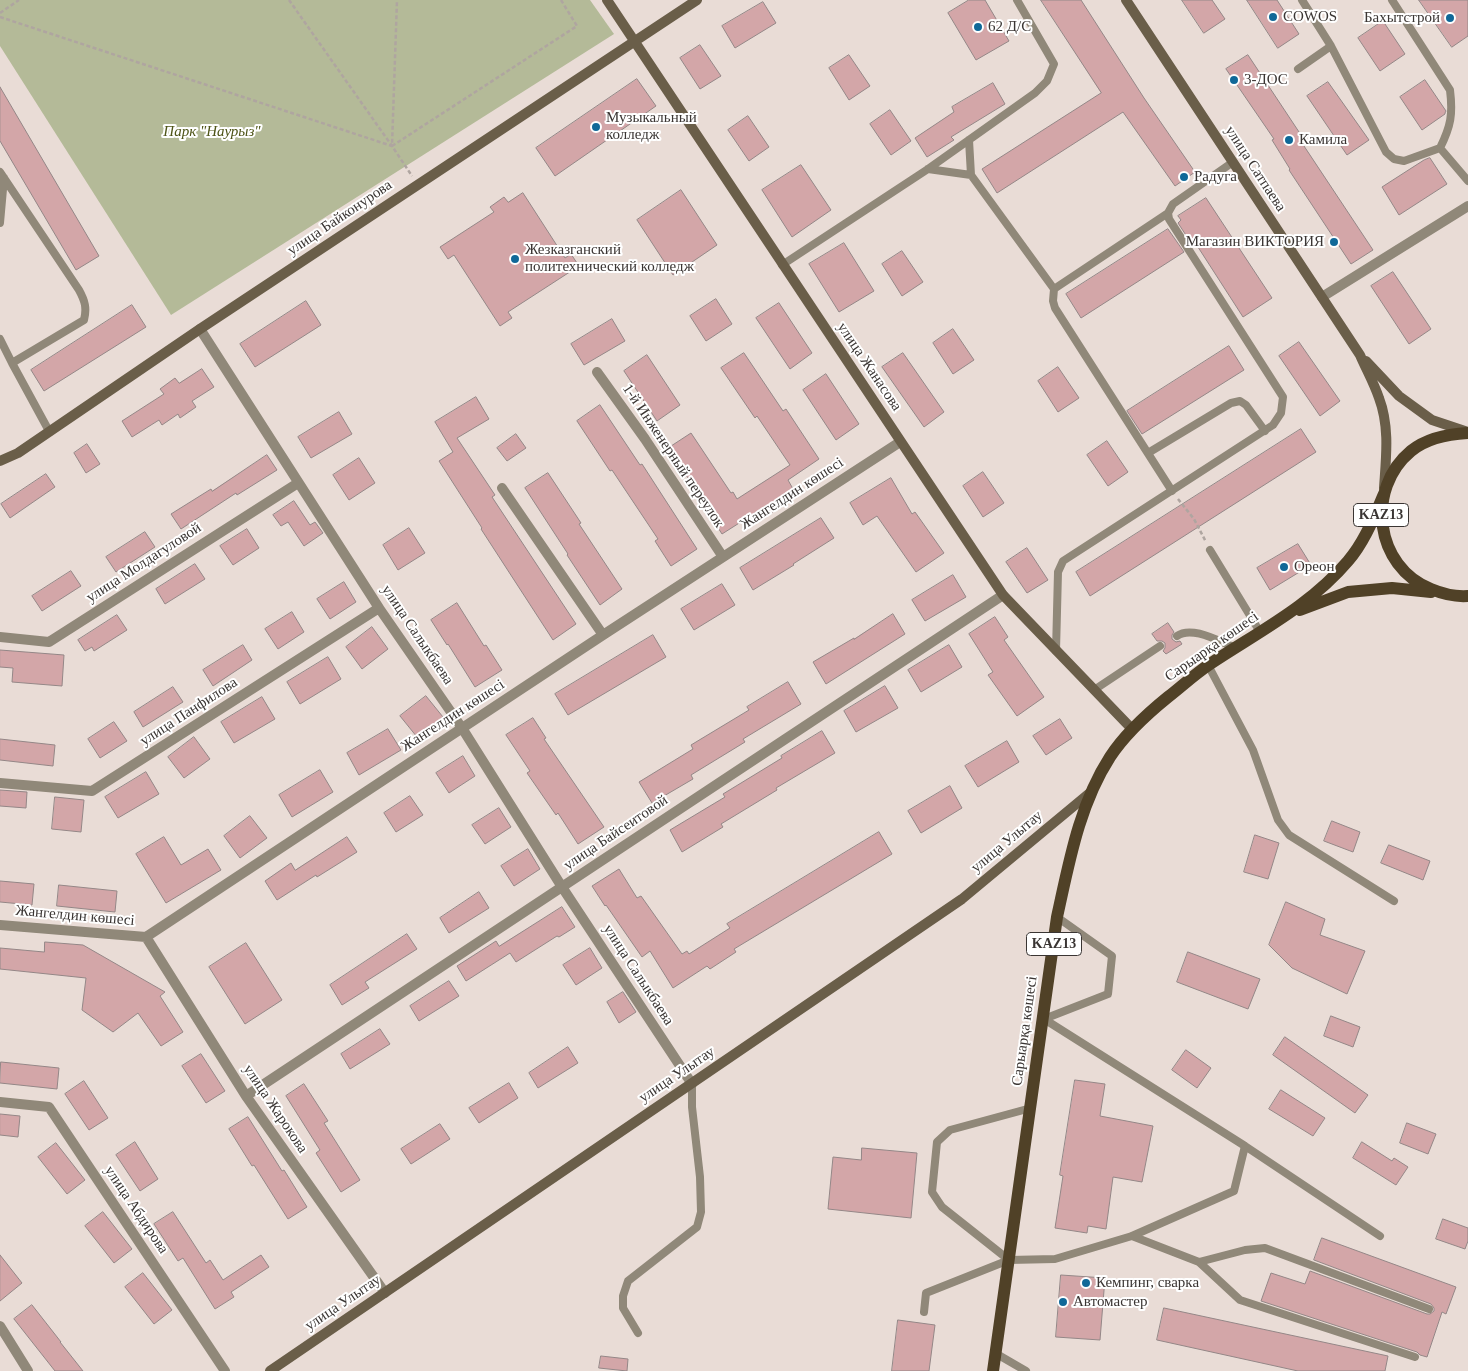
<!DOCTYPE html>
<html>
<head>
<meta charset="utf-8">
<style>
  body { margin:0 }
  canvas { display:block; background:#e9dcd6 }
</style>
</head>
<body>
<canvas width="1468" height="1371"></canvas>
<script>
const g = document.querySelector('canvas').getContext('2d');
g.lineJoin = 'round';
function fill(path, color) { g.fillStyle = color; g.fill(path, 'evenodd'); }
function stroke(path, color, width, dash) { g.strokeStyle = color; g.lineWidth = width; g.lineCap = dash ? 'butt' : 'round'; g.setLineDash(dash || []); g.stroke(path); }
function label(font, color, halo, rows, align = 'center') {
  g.font = font + ' "Times New Roman",serif'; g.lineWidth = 4; g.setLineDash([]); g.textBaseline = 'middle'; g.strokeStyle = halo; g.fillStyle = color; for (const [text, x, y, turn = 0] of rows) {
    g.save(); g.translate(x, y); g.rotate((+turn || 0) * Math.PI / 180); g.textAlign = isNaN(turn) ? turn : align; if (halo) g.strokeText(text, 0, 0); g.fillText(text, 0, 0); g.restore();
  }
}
fill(new Path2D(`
  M0 0H590L614 34 171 315 0 46Z`), '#b4ba98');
const building = new Path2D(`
  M969 0H985L1009 41 976 60 948 13Z
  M1041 0H1081L1144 98 1195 172 1175 186 1123 112 997 193 982 169 1101 93Z
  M1182 0H1212L1225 19 1204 33Z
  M1247 0H1277L1299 34 1278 48Z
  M1419 0H1468V36L1452 47Z
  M763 2 776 23 735 48 722 26Z
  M1383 21 1405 54 1380 71 1358 38Z
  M700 45 721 76 700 89 680 58Z
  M849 55 870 86 849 100 829 68Z
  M1248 55 1305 141 1302 143 1373 250 1351 264 1289 170 1290 169 1272 140 1274 139 1226 69Z
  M637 79 656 106 555 176 536 148Z
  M1425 80 1446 111 1445 113V114L1422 130 1400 97Z
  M1328 82 1369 140 1347 155 1307 96Z
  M993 83 1005 104 951 137 954 140 927 157 915 138 954 112 952 107Z
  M0 87 99 256 76 270 0 141Z
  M890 110 911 141 891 155 870 124Z
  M748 116 769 147 749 161 728 130Z
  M1430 158 1447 184 1399 215 1382 187 1424 160Z
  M801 165 831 210 792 237 762 190Z
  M681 190 717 245 673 275 637 220Z
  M523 193 565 258 571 254 579 266 508 312 512 318 500 326 454 255 448 259 440 247 494 212 490 207 504 197 508 202Z
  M1206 198 1272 298 1243 317 1196 244 1193 246 1178 223 1181 220 1178 216Z
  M1168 229 1184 252 1081 318 1066 294Z
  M844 243 874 291 839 312 809 264Z
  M902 251 923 282 902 296 882 264Z
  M1393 272 1431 329 1409 344 1371 286Z
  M716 299 732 324 706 341 690 316Z
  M306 301 321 325 255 367 240 344Z
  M779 303 812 353 790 369 756 318Z
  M132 305 146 327 44 391 31 370Z
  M612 319 625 341 584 365 571 344Z
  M953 329 974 360 953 374 933 343Z
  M1299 342 1340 401 1320 416 1279 356Z
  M1229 346 1244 370 1142 434 1127 411Z
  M744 353 783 411 786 409 819 459 788 480 797 496 771 513 766 506 722 534 706 509 708 508 668 448 691 433 731 493 733 492 737 499 790 465 757 416 755 418 721 368Z
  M903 353 944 412 924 427 882 367Z
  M647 355 680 405 657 421 624 371Z
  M1058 367 1079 398 1058 412 1038 381Z
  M202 369 214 387 192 401 196 407 180 418 178 414 162 425 159 420 132 437 122 421 164 394 160 389 175 378 179 383Z
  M826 374 859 424 836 440 803 390Z
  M476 397 489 419 457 438 495 495 492 497 576 624 553 640 481 529 482 528 439 461 453 452 435 422Z
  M600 405 640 465 642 464 697 549 671 566 655 541 658 539 612 470 610 471 577 421Z
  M339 412 352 434 311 458 298 437Z
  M1301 429 1316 452 1090 596 1076 572Z
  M516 434 526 448 507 461 497 448Z
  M1107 441 1128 472 1108 486 1087 455Z
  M87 444 100 464 86 473 74 453Z
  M267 455 277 470 237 495 236 493 181 529 171 514 211 489 212 491Z
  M359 458 375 483 349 500 333 475Z
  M983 472 1004 503 983 517 963 486Z
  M548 473 581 523 579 524 622 589 600 605 567 555 568 554 525 488Z
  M46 474 55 487 10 518 1 504Z
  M891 478 912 514 915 512 944 553 916 572 877 516 863 525 850 503Z
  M294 501 310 525 315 522 323 533 304 546 288 522 281 526 273 515Z
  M821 518 834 538 793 564 794 565 753 590 740 568Z
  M409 528 425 553 398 570 383 545Z
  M247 529 259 548 233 565 220 546Z
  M145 532 155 547 116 572 106 557Z
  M1298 544 1311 565 1270 590 1257 568Z
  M1027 548 1048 580 1027 593 1006 562Z
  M195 564 205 579 165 604 156 589Z
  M71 571 81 586 42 611 32 596Z
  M953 575 966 597 925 621 912 600Z
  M344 582 356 602 330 619 317 599Z
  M722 584 735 605 694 630 681 609Z
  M457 603 484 646 486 645 502 670 475 687 448 644 447 645 431 620Z
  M292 612 304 632 278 649 265 629Z
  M893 614 905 634 826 684 813 662 854 638V639Z
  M117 615 127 630 94 651 92 647 85 651 78 640Z
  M995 617 1008 637 1004 640 1044 697 1017 716 988 675 993 672 969 634Z
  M1168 623 1174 632 1172 635V639L1176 642 1180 641 1182 644 1166 654 1163 651 1165 648V643L1162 641H1157L1152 634Z
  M372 627 388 649 362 669 346 647Z
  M653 635 666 657 568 715 555 694Z
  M243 645 252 660 213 686 203 670Z
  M949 645 962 667 921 692 908 670Z
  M0 650 64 655 62 686 12 682 13 668 0 667Z
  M328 657 341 679 300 704 287 682Z
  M788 682 801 704 743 739 745 742 691 775 693 779 652 803 639 782 693 749 691 745 749 710 747 707Z
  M885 686 898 708 856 732 844 711Z
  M173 687 183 702 143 727 134 712Z
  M426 696 443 717 417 737 400 716Z
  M262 697 275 719 234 743 221 722Z
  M533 718 546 738 544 739 604 827 578 844 558 813 556 815 527 773 530 771 506 735Z
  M1060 719 1072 738 1046 755 1033 736Z
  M114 722 127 741 100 758 88 739Z
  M388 729 401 750 359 775 347 753Z
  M822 731 835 753 776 788 777 790 721 824 723 827 682 852 670 830 725 797 723 794 782 758 781 756Z
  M194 737 210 759 184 778 168 757Z
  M0 739 55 745 53 766 0 760Z
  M1007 741 1019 762 978 787 965 766Z
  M463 756 475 776 449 793 436 773Z
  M320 770 333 792 292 817 279 795Z
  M146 772 159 794 118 818 105 797Z
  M950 786 962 808 921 833 908 811Z
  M0 790 27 792 26 808 0 806Z
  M410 796 423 815 396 832 384 813Z
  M55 797 84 800 81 832 52 829Z
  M499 808 511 827 485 844 472 825Z
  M250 816 267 838 240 858 224 836Z
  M1332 821 1360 832 1353 852 1324 841Z
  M879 832 892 854 734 949 736 952 710 969 707 966 673 988 650 951 642 957 606 905 605 906 592 886 619 869 637 898 641 896 682 954 687 951 689 954 730 928 727 924Z
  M1255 835 1279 843 1268 879 1244 872Z
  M164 837 181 865 208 849 221 870 166 903 136 854Z
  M347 837 357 852 317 877 316 875 277 900 265 881 291 863 295 870Z
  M1389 845 1430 861 1423 880 1381 863Z
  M528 849 540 869 514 886 501 866Z
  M0 881 34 884 32 905 0 902Z
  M59 885 117 891 115 912 57 906Z
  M479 892 489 908 449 933 440 918Z
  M1286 902 1325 919 1320 935 1365 951 1347 994 1292 968 1269 945Z
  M562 907 575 927 559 937 557 936 516 962 510 953 466 981 457 966 496 941 499 946Z
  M407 934 417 949 365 982 369 988 342 1005 330 985Z
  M45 942 83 945 165 992 160 996 183 1032 161 1046 138 1013 113 1032 82 1010 86 978 0 969V948L44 952Z
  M246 943 282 1000 245 1024 209 967Z
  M590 948 602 968 576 985 563 965Z
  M1188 952 1260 979 1248 1009 1177 982Z
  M449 981 459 996 419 1021 410 1006Z
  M623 992 636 1012 619 1023 607 1002Z
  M1331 1016 1360 1027 1353 1047 1324 1036Z
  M380 1029 390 1044 350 1069 341 1054Z
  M1285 1037 1368 1095 1355 1113 1273 1055Z
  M568 1047 578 1063 538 1088 529 1073Z
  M1186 1050 1211 1068 1197 1088 1172 1070Z
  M201 1054 225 1091 206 1103 182 1066Z
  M1 1062 59 1068 57 1089 0 1083Z
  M1075 1080 1105 1084 1100 1116 1153 1126 1142 1182 1113 1177 1106 1229 1088 1226 1087 1233 1055 1228 1063 1176 1060 1175Z
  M84 1081 108 1118 89 1130 65 1094Z
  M509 1083 518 1098 479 1123 469 1108Z
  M304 1084 328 1121 324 1123 360 1180 341 1192 316 1153 320 1150 286 1096Z
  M1281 1090 1325 1118 1313 1136 1269 1109Z
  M0 1114 20 1116 18 1137 0 1135Z
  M248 1117 282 1171 284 1170 307 1207 288 1219 254 1165 252 1166 229 1129Z
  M1407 1123 1436 1134 1428 1154 1400 1143Z
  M440 1124 450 1139 411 1164 401 1149Z
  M135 1142 158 1179 140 1191 116 1155Z
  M1362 1142 1392 1161 1394 1158 1408 1167 1396 1185 1353 1158Z
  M56 1143 85 1180 67 1194 38 1157Z
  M862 1148 917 1153 911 1218 828 1209 833 1157 861 1160Z
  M103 1212 132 1249 114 1263 85 1226Z
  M173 1212 206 1263 210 1260 223 1280 261 1255 269 1267 231 1292 234 1297 215 1309 183 1258 178 1261 154 1224Z
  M1443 1219 1468 1228V1241L1465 1249 1436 1239Z
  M1322 1238 1456 1287 1446 1314 1442 1312 1427 1357 1420 1355 1417 1352 1261 1301 1271 1273 1305 1284 1310 1271 1427 1314H1430L1434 1311V1308L1431 1304 1314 1260Z
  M0 1255 22 1283 0 1301Z
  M143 1273 172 1310 154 1324 125 1287Z
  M1061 1275 1105 1278 1100 1340 1056 1337Z
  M32 1305 61 1342H60L83 1371H55L14 1319Z
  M1164 1308 1388 1356 1385 1371H1298L1157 1340Z
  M898 1320 935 1325 929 1371H892Z
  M601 1356 628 1359 627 1371 599 1368Z`);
fill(building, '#d3a6a8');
stroke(building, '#948787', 1);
stroke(new Path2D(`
  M289 0 392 146 397 0
  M0 13 19 0
  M0 17 392 146 412 176
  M392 146 577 26 561 0
  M1178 499 1194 519 1206 542`), '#afa5a0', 2.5, [4, 2.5]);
stroke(new Path2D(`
  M1302 0 1331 46 1386 152 1394 159 1404 161 1440 148
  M1392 0 1450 90C1453 114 1451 126 1440 148L1468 181
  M1298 69 1331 46
  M969 140 971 175
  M928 169 971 175 1054 289
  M0 172 79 290C85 301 87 308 84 320L12 363 49 431
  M1168 213 1054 289 1053 301 1055 308 1172 491
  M0 223 4 178
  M782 265 928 169 1035 93 1047 81 1054 64 1017 0
  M0 339 12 363
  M1148 453 1231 403 1240 401 1246 405 1265 431
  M1210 550 1260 632
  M1177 636C1192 625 1220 642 1236 648
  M1056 651 1058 572 1063 561 1273 425 1281 413 1283 397 1169 219 1168 213 1173 204 1233 162
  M1208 665 1253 750 1278 820 1289 835 1394 901
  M1094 690 1160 646
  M1044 1019 1108 994 1112 956 1057 917
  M1245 1146 1380 1236
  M1132 1236 1199 1262 1240 1300 1415 1357
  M1009 1260 942 1207 932 1192 937 1142 950 1130 1031 1108
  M1199 1262 1245 1250 1265 1248 1429 1309
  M924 1312 926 1293 1009 1260 1055 1259 1132 1236 1234 1191 1245 1146 1044 1019
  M638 1333 623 1308V1296L628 1281 697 1227 701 1212 700 1177 692 1107V1084
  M995 1353 1026 1371`), '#908879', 8);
stroke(new Path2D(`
  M1322 297 1468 206
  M200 329 379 608 462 728 562 887 692 1084
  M597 372 645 439 723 557
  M502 488 603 635
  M0 637 49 642 298 483
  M0 783 92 791 379 608
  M0 925 146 937 603 635 900 442
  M146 937 246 1096 385 1293
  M246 1096 1003 595
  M0 1102 49 1107 225 1371
  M0 1326 28 1371`), '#908879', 10);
stroke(new Path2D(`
  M607 0 1003 595 1132 729
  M1126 0 1360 355C1366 369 1374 383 1379 398 1390 427 1386 458 1384 488
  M1366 361 1399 396 1432 420 1468 432
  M0 461 18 453 200 329 697 0
  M270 1371 962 899 1092 791`), '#6a5e49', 10);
stroke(new Path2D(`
  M1468 433C1448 434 1427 438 1411 451 1365 489 1375 567 1431 589 1443 594 1455 597 1468 596
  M1300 610 1348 592 1392 588 1431 592
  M993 1371 1057 917C1069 863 1079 805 1110 757 1125 734 1147 714 1168 697 1182 686 1195 674 1210 664 1258 632 1310 606 1348 561 1365 541 1374 517 1384 494`), '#504127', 12);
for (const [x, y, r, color] of [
  [1273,17,5,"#106898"],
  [1450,18,5,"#106898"],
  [978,27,5,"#106898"],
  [1234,80,5,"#106898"],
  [596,127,5,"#106898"],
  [1289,140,5,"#106898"],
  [1184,177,5,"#106898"],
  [1334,242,5,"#106898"],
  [515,259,5,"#106898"],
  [1284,567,5,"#106898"],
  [1086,1283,5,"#106898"],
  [1063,1302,5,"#106898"]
]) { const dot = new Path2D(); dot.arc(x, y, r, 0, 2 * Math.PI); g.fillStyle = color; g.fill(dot); stroke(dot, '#fff', 2); }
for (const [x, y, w] of [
  [1381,515,55],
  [1054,944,55]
]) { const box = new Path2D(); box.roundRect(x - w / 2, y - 11.5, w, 23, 4); g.fillStyle = '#fff'; g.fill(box); stroke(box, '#3a3533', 1); }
label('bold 14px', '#3a3533', null, [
  ["KAZ13",1381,515],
  ["KAZ13",1054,944]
]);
label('15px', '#3a3533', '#fff', [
  ["COWOS",1283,17],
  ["Бахытстрой",1440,18,"right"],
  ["62 Д/С",988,27],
  ["3-ДОС",1244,80],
  ["Музыкальный",606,118],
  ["колледж",606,135],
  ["Камила",1299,140],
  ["Радуга",1194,177],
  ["Магазин ВИКТОРИЯ",1324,242,"right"],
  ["Жезказганский",525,250],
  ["политехнический колледж",525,267],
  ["Ореон",1294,567],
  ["Кемпинг, сварка",1096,1283],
  ["Автомастер",1073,1302]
], 'left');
label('italic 15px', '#4e5417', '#fff', [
  ["Парк \"Наурыз\"",212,132]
]);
label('15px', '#3a3533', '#fff', [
  ["улица Сатпаева",1255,169,57],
  ["улица Байконурова",340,218,-34],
  ["улица Жанасова",869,367,56],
  ["1-й Инженерный переулок",673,456,56],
  ["Жангелдин көшесі",792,494,-33],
  ["улица Молдагуловой",144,563,-33],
  ["улица Салыкбаева",417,635,56],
  ["Сарыарқа көшесі",1212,647,-35],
  ["улица Панфилова",189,712,-33],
  ["Жангелдин көшесі",453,716,-33],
  ["улица Байсеитовой",616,833,-34],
  ["улица Улытау",1007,842,-40],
  ["Жангелдин көшесі",75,916,5],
  ["улица Салыкбаева",638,975,57],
  ["Сарыарқа көшесі",1025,1031,-82],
  ["улица Улытау",677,1075,-34],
  ["улица Жарокова",275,1109,56],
  ["улица Абдирова",136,1210,56],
  ["улица Улытау",343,1303,-34]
]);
</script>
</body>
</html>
